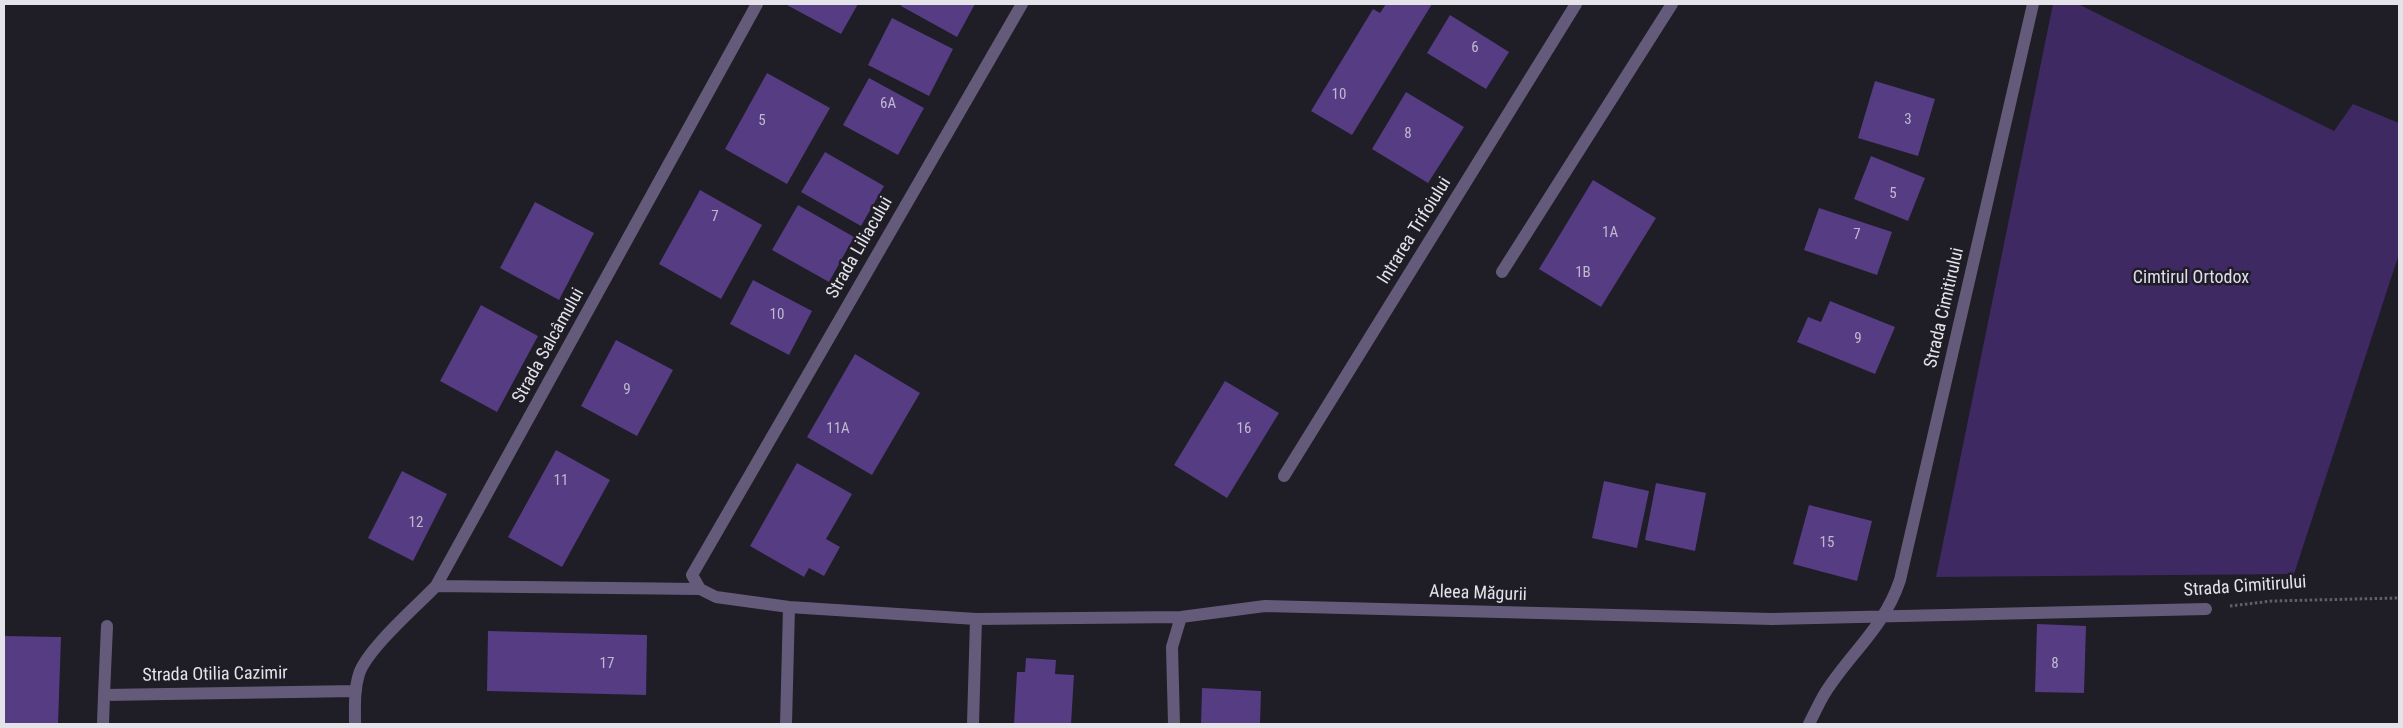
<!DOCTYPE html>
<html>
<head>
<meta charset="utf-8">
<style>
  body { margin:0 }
  #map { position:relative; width:2403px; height:728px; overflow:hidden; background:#1f1d25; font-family:"Roboto Condensed",sans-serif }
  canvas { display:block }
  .frame { position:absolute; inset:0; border:5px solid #e4e3e9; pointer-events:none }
</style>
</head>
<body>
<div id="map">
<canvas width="2403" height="728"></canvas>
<div class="frame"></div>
</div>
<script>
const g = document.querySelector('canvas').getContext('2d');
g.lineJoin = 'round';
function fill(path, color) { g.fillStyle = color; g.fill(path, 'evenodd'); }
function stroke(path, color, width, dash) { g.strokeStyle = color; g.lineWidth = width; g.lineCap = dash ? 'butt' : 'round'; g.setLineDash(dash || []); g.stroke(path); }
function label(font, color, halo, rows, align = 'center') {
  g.font = font + ' "Roboto Condensed",sans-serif'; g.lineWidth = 5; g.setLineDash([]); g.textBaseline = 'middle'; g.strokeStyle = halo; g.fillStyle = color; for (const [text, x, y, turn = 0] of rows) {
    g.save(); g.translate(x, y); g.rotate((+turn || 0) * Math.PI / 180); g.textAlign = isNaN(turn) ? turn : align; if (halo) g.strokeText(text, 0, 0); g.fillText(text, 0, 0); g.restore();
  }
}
fill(new Path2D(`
  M2053 4H2078L2334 131 2353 104 2399 123V254L2294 574 1936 577Z`), '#3e2963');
fill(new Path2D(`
  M785 4H858L841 34Z
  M902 4H975L957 37 901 6Z
  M1386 4H1432L1352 135 1311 111 1373 9 1380 13Z
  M1450 15 1509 52 1486 89 1427 53Z
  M892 18 953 49 929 96 868 65Z
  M767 73 830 108 787 184 725 149Z
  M869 78 924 108 898 155 843 125Z
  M1875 81 1935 99 1918 156 1858 138Z
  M1406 92 1464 127 1428 183 1372 149Z
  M825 152 884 186 861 226 801 192Z
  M1871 156 1925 178 1908 221 1854 199Z
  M1593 180 1656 218 1601 307 1539 269Z
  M700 190 762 225 721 299 659 264Z
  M535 202 594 233 559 300 500 268Z
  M798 205 854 237 829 282 772 250Z
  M1819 208 1892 232 1877 275 1804 250Z
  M753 280 812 311 789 355 730 324Z
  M1830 301 1895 327 1875 374 1797 342 1808 317 1821 322Z
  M481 305 538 336 497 412 440 381Z
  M616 340 673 370 637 436 581 406Z
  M855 354 920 393 872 475 807 437Z
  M1225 381 1279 413 1227 498 1174 465Z
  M556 450 610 480 562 567 508 537Z
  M797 463 852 494 826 539 840 547 824 576 809 568 804 577 750 546Z
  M402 471 447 494 413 561 368 538Z
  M1604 481 1649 491 1637 548 1592 538Z
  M1656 483 1706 493 1695 551 1645 540Z
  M1809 505 1872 521 1857 581 1793 564Z
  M2037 624 2086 626 2084 693 2035 692Z
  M488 631 647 635 646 695 487 691Z
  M4 636 61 637 58 724H4Z
  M1026 658 1056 660 1055 674 1074 675 1071 724H1014L1017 672H1025Z
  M1202 688 1261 691 1260 724H1201Z`), '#553c83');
stroke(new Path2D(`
  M2230 606 2272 601 2399 598`), '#615f67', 3, [2.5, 2.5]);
stroke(new Path2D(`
  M1502 272 1672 4
  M1284 476 1576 4
  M436 586 700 589
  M789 607 976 619 1181 617 1265 606 1772 619 2206 609
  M104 695 107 626
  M103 724 104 695 356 691
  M355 724C355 707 354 690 359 674 367 649 417 606 436 586L757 4
  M786 724 789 607 716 597 700 589 692 575 1022 4
  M973 724 976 619
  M1174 724 1172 647 1181 617
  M1809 724C1814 714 1819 703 1825 693 1851 652 1884 628 1900 580L2033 4`), '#645b7b', 12);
label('15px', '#c0b9d0', null, [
  ["6",1475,48],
  ["10",1339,95],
  ["6A",888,104],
  ["3",1908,120],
  ["5",762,121],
  ["8",1408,134],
  ["5",1893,194],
  ["7",715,217],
  ["1A",1610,233],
  ["7",1857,235],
  ["1B",1583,273],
  ["10",777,315],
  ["9",1858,339],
  ["9",627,390],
  ["11A",838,429],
  ["16",1244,429],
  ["11",561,481],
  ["12",416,523],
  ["15",1827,543],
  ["17",607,664],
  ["8",2055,664]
]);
label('18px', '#e4e3e9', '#1f1d25', [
  ["Intrarea Trifoiului",1415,231,-58],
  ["Strada Liliacului",860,248,-60],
  ["Strada Cimitirului",1945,308,-77],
  ["Strada Salcâmului",549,346,-61],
  ["Strada Cimitirului",2245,587,-4],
  ["Aleea Măgurii",1478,594,2],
  ["Strada Otilia Cazimir",215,675,-1]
]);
label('18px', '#e0dbf0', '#1f1d25', [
  ["Cimtirul Ortodox",2191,278]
]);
</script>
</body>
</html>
